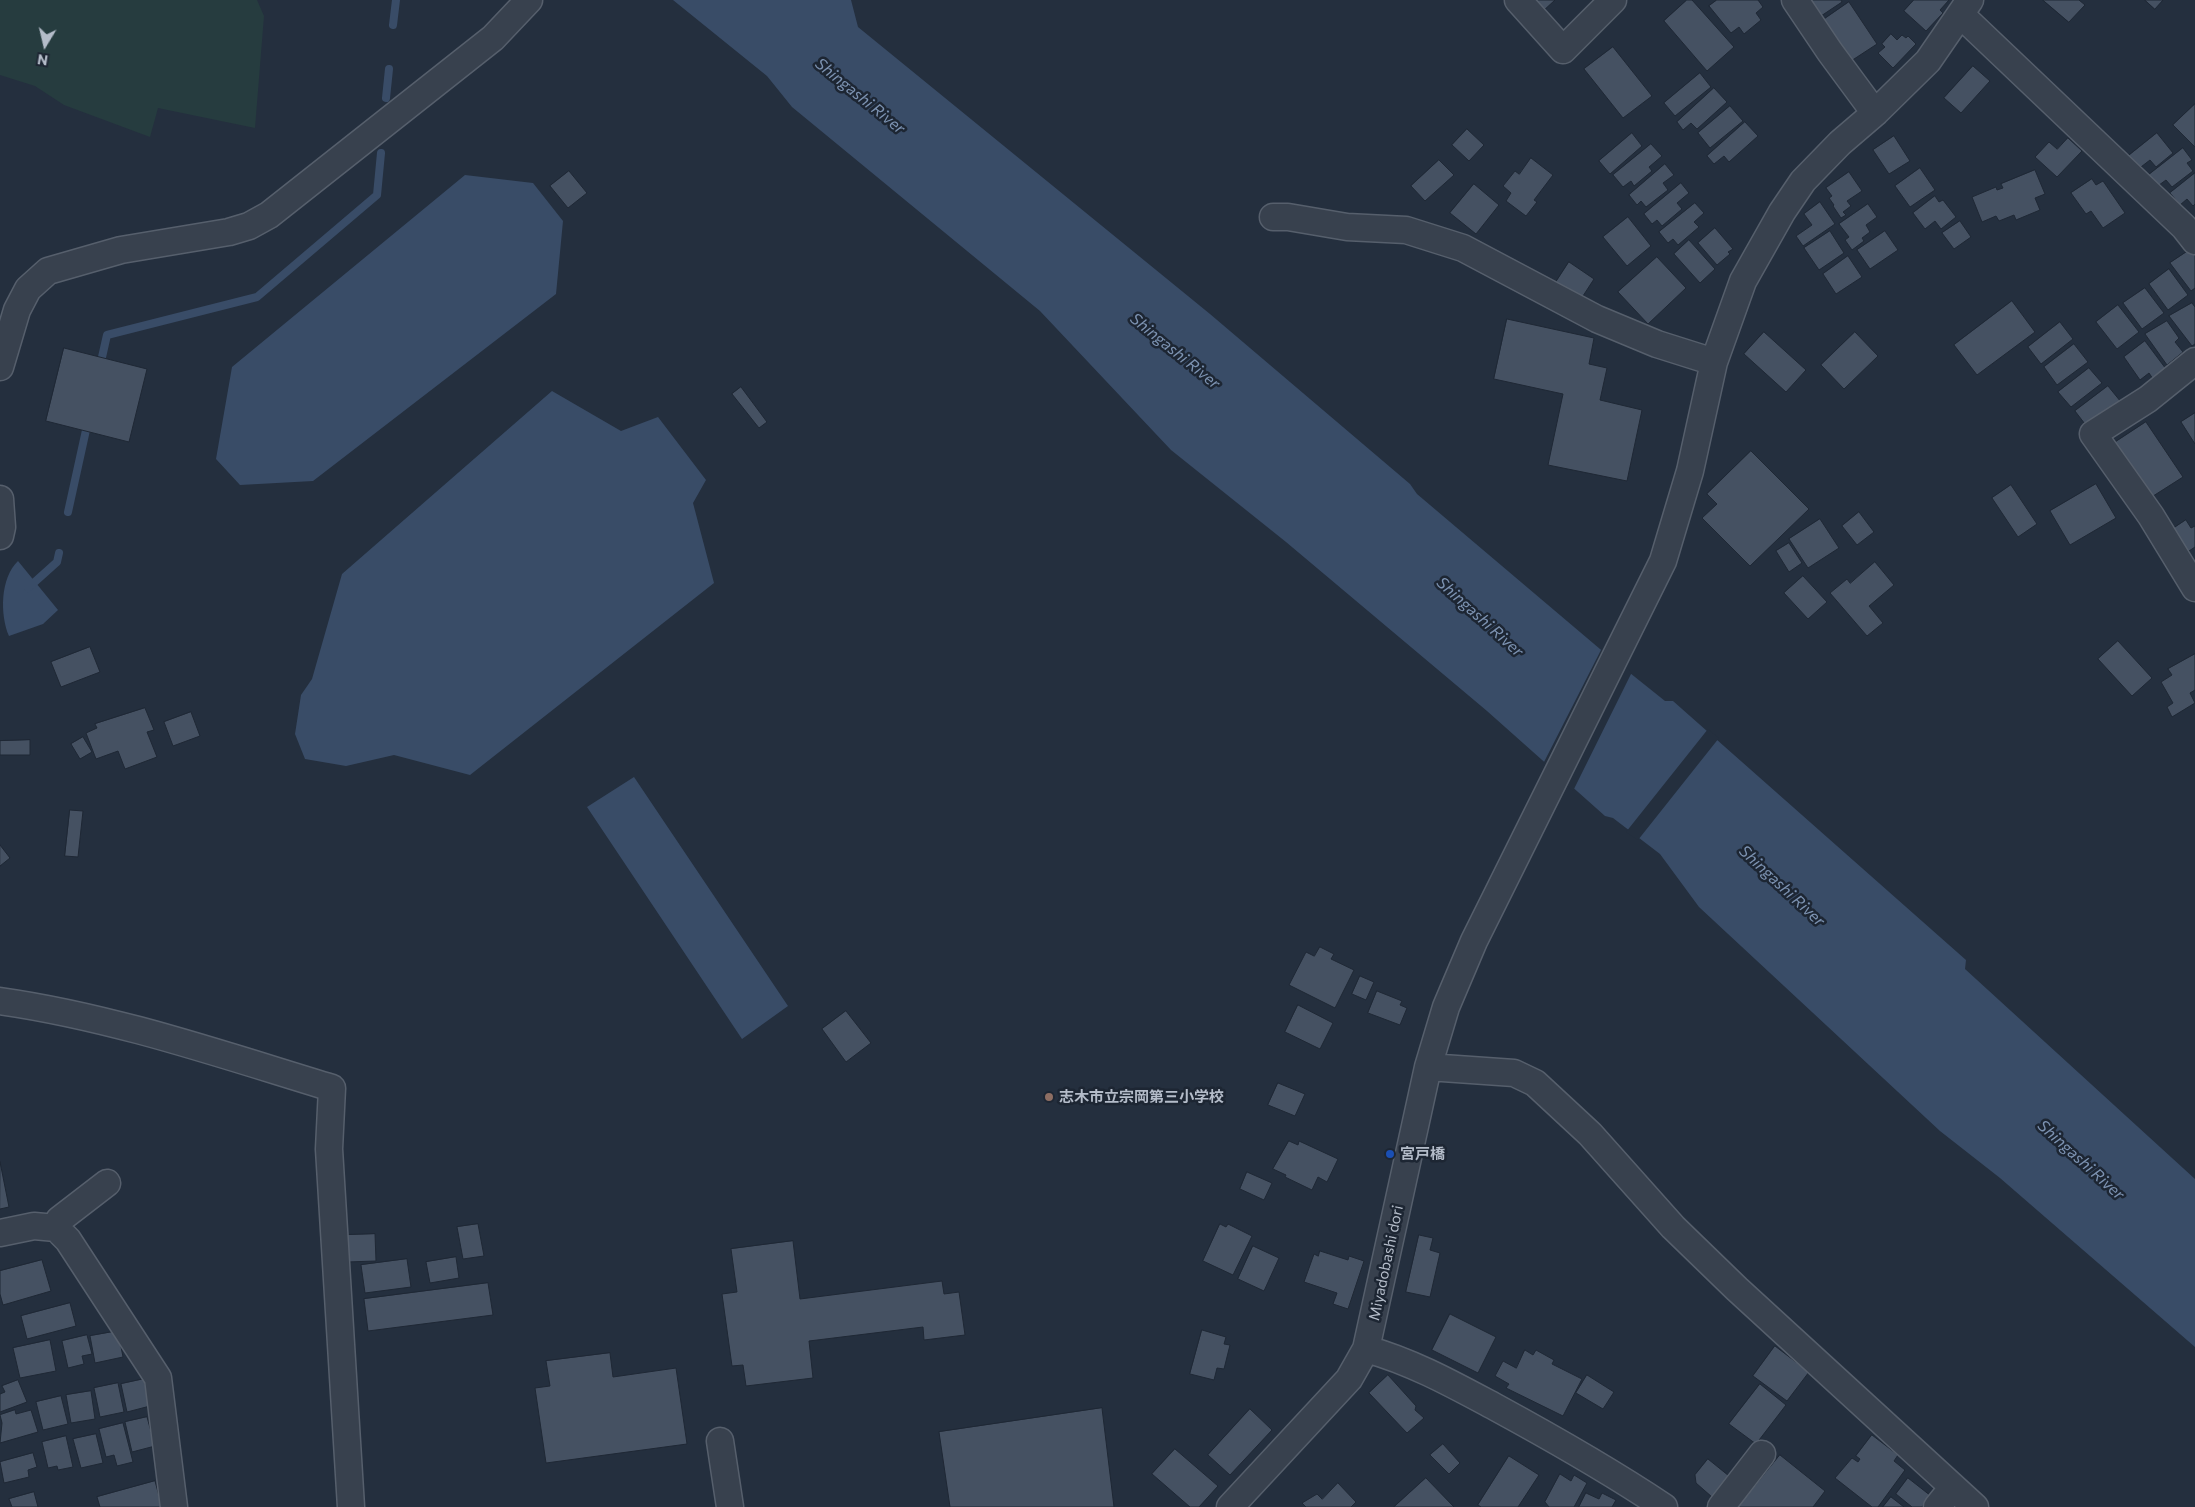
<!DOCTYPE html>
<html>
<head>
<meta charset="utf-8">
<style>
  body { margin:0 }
  #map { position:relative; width:2195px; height:1507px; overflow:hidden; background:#242f3e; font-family:Commissioner,sans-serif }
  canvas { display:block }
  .north { position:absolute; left:20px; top:20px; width:50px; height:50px; -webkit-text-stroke:4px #1d2633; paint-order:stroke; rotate:189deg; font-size:14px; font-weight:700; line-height:20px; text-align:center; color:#b4bcc9 }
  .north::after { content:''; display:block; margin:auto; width:18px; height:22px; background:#b4bcc9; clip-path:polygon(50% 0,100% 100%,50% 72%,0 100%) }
</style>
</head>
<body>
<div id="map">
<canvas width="2195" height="1507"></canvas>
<div class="north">N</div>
</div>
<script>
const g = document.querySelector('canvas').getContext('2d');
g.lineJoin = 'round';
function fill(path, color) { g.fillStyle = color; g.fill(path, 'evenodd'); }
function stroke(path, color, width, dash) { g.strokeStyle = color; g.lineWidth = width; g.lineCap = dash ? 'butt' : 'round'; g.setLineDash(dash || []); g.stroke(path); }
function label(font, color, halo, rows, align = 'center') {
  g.font = font + ' Commissioner,"Noto Sans JP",sans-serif'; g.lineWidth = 5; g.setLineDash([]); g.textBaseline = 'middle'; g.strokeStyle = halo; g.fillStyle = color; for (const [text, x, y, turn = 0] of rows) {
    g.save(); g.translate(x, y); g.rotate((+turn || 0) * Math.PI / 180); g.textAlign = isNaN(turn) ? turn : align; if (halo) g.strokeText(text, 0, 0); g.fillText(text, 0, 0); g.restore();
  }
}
fill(new Path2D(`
  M0 0H257L264 16 255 128 158 108 150 137 64 105 35 86 0 75Z`), '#263c3f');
fill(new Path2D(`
  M673 0H851L858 27 1210 314 1410 484 1417 494 1600 649 1665 701H1673L1966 960 1965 969 2195 1179V1347L2000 1178 1940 1131 1699 907 1660 854 1613 818 1605 816 1487 711 1286 542 1171 450 1040 311 792 107 767 76Z
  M465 175 533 183 563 221 556 294 313 481 240 485 216 459 232 367Z
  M552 391 621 431 658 417 706 480 693 503 714 583 470 775 394 755 346 766 305 759 295 734 301 695 312 679 342 574Z
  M18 561 58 610 43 624 9 636C0 615 0 578 18 561Z
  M634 777 788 1006 742 1039 587 807Z`), '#394c67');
fill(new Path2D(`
  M1602 648 1632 672 1573 791 1543 764Z
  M1708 729 1719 738 1638 840 1626 832Z`), '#242f3e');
stroke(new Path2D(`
  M393 25 396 0
  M386 98 389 69
  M100 366 107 335 257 297 377 195 381 153
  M68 512 88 421
  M28 588 57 562 59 553`), '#394c67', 8);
const building = new Path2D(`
  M1530 0H1555L1542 12Z
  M1687 0H1692L1734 47 1707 71 1664 21Z
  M1717 0H1758L1763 7 1756 13 1761 20 1744 34 1739 27 1731 33 1709 6Z
  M1811 0H1841L1842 2 1821 16Z
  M1914 0H1949L1940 10 1943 13 1926 31 1904 11Z
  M2043 0H2079L2085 5 2069 22Z
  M2145 0H2163L2155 9Z
  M1849 2 1877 44 1851 61 1823 20Z
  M1891 34 1897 40 1902 35 1906 38 1908 36 1916 44 1893 68 1878 53 1885 47 1882 44Z
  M1613 47 1652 96 1623 118 1584 69Z
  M1973 66 1990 81 1961 113 1944 98Z
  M1700 73 1711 87 1675 116 1664 103Z
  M1714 88 1727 102 1697 129 1691 123 1683 130 1677 122Z
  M2195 104V147L2173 125Z
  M1730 106 1743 121 1710 148 1698 133Z
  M1745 122 1758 136 1729 162 1724 156 1714 164 1707 156Z
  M1467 129 1484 145 1469 161 1452 145Z
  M1632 133 1642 146 1610 174 1599 161Z
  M2157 133 2173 153 2156 167 2150 160 2137 170 2127 157Z
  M1894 136 1910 161 1889 174 1873 150Z
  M2068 138 2082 151 2057 177 2035 157 2049 142 2057 149Z
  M1651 144 1662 156 1649 167 1652 171 1634 186 1631 181 1623 187 1613 175Z
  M2183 148 2192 160 2187 163 2193 171 2172 187 2166 180 2155 188 2146 177Z
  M1531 158 1553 175 1534 200 1537 202 1526 216 1506 201 1511 193 1503 186 1515 171 1519 174Z
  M1439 160 1454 175 1425 201 1411 186Z
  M1665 164 1674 175 1663 183 1668 190 1646 207 1641 201 1637 205 1629 195Z
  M1920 168 1935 190 1910 207 1895 186Z
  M2035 170 2045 194 2035 198 2040 210 2016 220 2014 215 1999 221 1996 216 1982 222 1972 197 1996 187 1997 190 2003 188 2001 184Z
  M569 171 587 193 568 208 550 186Z
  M1849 172 1862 191 1847 201 1851 206 1843 212 1846 215 1841 218 1833 206 1834 205 1829 198 1832 196 1826 188Z
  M2195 173V204L2193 206 2187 199 2180 205 2170 193Z
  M2092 179 2096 185 2103 181 2125 213 2103 228 2091 211 2086 214 2071 193Z
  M1681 183 1689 193 1677 203 1682 209 1662 226 1657 220 1652 224 1644 214Z
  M1474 184 1499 205 1476 234 1450 213Z
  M1935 196 1939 202 1943 200 1956 217 1941 229 1935 221 1925 229 1913 213Z
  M1820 202 1835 224 1803 246 1796 236 1812 225 1804 214Z
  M1695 203 1704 213 1694 222 1699 227 1678 245 1673 239 1668 243 1659 232Z
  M1868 204 1877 217 1866 225 1870 232 1862 238 1864 241 1852 250 1845 240 1849 237 1839 224Z
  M1628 217 1651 246 1627 266 1603 237Z
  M1960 221 1971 237 1954 249 1942 233Z
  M1715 228 1733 249 1728 252 1730 254 1717 265 1698 243Z
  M1830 231 1844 253 1819 270 1804 248Z
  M1885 231 1898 250 1870 269 1857 250Z
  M1689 240 1715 269 1700 283 1674 254Z
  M2191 249 2195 255V288L2191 291 2170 263Z
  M1848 256 1862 277 1836 294 1823 274Z
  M1657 257 1686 288 1648 324 1618 292Z
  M1569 262 1594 279 1581 299 1556 282Z
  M2169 269 2188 295 2168 310 2149 284Z
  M2145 288 2164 313 2142 329 2123 303Z
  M2012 301 2035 332 1977 375 1954 345Z
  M2192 303 2195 307V344L2192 346 2169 316Z
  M2118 305 2139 332 2117 349 2096 322Z
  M1507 319 1594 338 1589 364 1607 368 1600 400 1642 410 1627 481 1548 465 1563 394 1494 379Z
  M2167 321 2179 338 2175 342 2183 352 2167 365 2145 334Z
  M2060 322 2073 339 2041 364 2028 347Z
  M1764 332 1806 370 1786 392 1744 354Z
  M1855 332 1878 356 1844 389 1821 365Z
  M2145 341 2166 369 2153 379 2149 373 2140 380 2124 357Z
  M2074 344 2088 362 2057 385 2044 367Z
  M64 348 147 369 129 442 46 421Z
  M2089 368 2102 383 2071 407 2058 392Z
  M2108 386 2121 402 2088 428 2075 411Z
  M741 387 767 422 759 428 732 394Z
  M2195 413V444L2181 422Z
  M2146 422 2183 477 2150 498 2114 443Z
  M1751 451 1809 509 1750 566 1702 518 1717 504 1707 494Z
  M2096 484 2116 518 2070 545 2050 511Z
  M2011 485 2037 524 2018 537 1992 498Z
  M1859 512 1874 532 1857 545 1842 526Z
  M1820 519 1839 548 1808 568 1789 539Z
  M2186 520 2191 528 2195 526V547L2183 555 2168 532Z
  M1789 543 1802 563 1789 572 1776 551Z
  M1875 562 1894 585 1869 606 1883 623 1867 636 1830 593 1847 579 1850 583Z
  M1803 576 1827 602 1808 619 1784 593Z
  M2118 641 2152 678 2132 696 2098 659Z
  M90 647 100 672 61 687 51 662Z
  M2195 654V690L2190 693 2195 703 2172 717 2167 707 2173 703 2161 682 2172 675 2168 669Z
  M145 708 154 730 147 732 157 757 125 769 118 751 96 759 86 733 97 728 95 724Z
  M191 712 200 736 173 746 164 722Z
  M83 737 92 752 80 759 71 744Z
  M30 740V755H0V741Z
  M70 810 83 811 78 857 65 856Z
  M0 845 10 858 0 866Z
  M1320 947 1334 954 1331 959 1354 970 1335 1008 1289 985 1306 952 1314 956Z
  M1360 976 1374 982 1366 1000 1352 994Z
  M1377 991 1402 1001 1400 1005 1407 1008 1400 1025 1368 1013Z
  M1298 1005 1333 1023 1320 1049 1285 1032Z
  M846 1011 871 1043 846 1062 822 1029Z
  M1278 1083 1305 1094 1295 1116 1268 1105Z
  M1289 1141 1298 1145 1299 1141 1338 1159 1327 1182 1318 1177 1312 1190 1285 1177 1286 1175 1273 1169Z
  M0 1162 9 1207 0 1209Z
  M1247 1172 1272 1183 1264 1200 1240 1189Z
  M478 1224 484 1256 463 1259 457 1227Z
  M1220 1224 1226 1227 1228 1224 1252 1236 1233 1275 1203 1261Z
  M375 1234 376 1261 347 1262 346 1235Z
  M1419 1235 1433 1238 1430 1250 1440 1253 1430 1297 1406 1292Z
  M793 1241 800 1299 942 1281 944 1294 959 1292 965 1335 924 1340 923 1327 809 1341 813 1378 746 1386 743 1365 732 1366 722 1294 737 1292 731 1249Z
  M1253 1246 1279 1258 1264 1291 1238 1279Z
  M1320 1251 1348 1260 1349 1256 1364 1261 1348 1309 1333 1304 1337 1293 1304 1282 1314 1254 1318 1256Z
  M456 1257 459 1278 430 1283 426 1262Z
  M407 1259 411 1287 365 1293 361 1265Z
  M42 1260 51 1291 3 1305 0 1294V1271Z
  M488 1283 493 1315 368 1331 364 1299Z
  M70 1303 76 1326 27 1339 21 1316Z
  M1450 1314 1496 1337 1478 1373 1432 1350Z
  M1202 1330 1226 1337 1224 1344 1230 1345 1224 1369 1217 1368 1214 1380 1190 1374Z
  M118 1331 123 1357 95 1363 90 1336Z
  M87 1335 92 1354 82 1356 84 1364 68 1368 62 1341Z
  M50 1340 56 1371 20 1378 13 1348Z
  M1775 1346 1809 1372 1787 1401 1753 1376Z
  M1525 1350 1533 1355 1536 1350 1554 1360 1552 1364 1582 1379 1563 1416 1506 1388 1509 1384 1495 1376 1503 1361 1516 1368Z
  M610 1353 613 1377 676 1368 687 1444 546 1463 535 1388 550 1386 546 1361Z
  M1388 1375 1416 1406 1415 1410 1424 1418 1407 1433 1369 1393Z
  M1587 1375 1614 1392 1603 1409 1576 1393Z
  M144 1379 150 1406 127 1412 121 1384Z
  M18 1380 27 1402 0 1412V1394L5 1392 2 1386Z
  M118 1383 124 1412 100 1417 94 1388Z
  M1760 1384 1786 1405 1756 1444 1729 1424Z
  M91 1391 95 1419 71 1423 66 1395Z
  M61 1396 68 1424 43 1430 36 1402Z
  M1102 1408 1114 1507H950L939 1432Z
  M1250 1409 1272 1430 1230 1475 1208 1455Z
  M15 1410 16 1414 31 1410 38 1432 0 1443 2 1423 0 1415Z
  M147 1417 155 1446 132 1452 125 1422Z
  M123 1423 133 1462 117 1466 114 1455 106 1457 99 1429Z
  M96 1434 103 1463 81 1468 73 1439Z
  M1872 1435 1898 1455 1894 1461 1905 1470 1878 1507H1872L1835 1478 1852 1458 1858 1462 1860 1459 1856 1456Z
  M66 1436 73 1467 58 1470 57 1466 48 1468 42 1442Z
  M1443 1444 1460 1463 1449 1474 1430 1455Z
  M1175 1449 1218 1486 1199 1507H1190L1152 1474Z
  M33 1453 37 1467 28 1470 29 1477 4 1483 0 1462Z
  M1780 1455 1825 1491 1813 1507H1738Z
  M1509 1456 1539 1475 1518 1507H1481L1478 1505Z
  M1708 1459 1729 1476 1712 1497 1696 1483 1695 1475Z
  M1560 1474 1571 1481 1574 1475 1587 1483 1574 1507H1549L1545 1502Z
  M1426 1478 1454 1507H1394Z
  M1908 1478 1931 1496 1922 1507H1912L1896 1494Z
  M155 1481 162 1507H100L97 1497Z
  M1338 1483 1356 1502 1351 1507H1306L1302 1503 1317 1494 1322 1499Z
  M34 1492 38 1507H12L9 1499Z
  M1586 1493 1599 1499 1602 1493 1616 1500 1612 1507H1579Z
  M1891 1497 1904 1507H1883Z`);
fill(building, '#455162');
stroke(building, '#1f2835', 1);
const minor = new Path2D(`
  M1518 0 1563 50 1613 0
  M1795 0 1830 52 1875 113
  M1961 15 2184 227 2195 241
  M1273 217H1288L1347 227 1406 230 1463 248 1597 319 1657 344 1714 362
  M2195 361 2148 399 2093 434 2151 516 2195 588
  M0 367 17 310 28 289 48 271 121 250 229 232 249 226 269 215 493 38 529 0
  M0 499 2 527 0 536
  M0 1001C113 1017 223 1055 332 1088L329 1149 351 1507
  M1428 1067 1514 1073 1535 1083 1590 1134 1673 1227 1737 1289 1975 1507
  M56 1228 59 1220 107 1183
  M0 1233 34 1226 56 1228 68 1240 158 1378 174 1507
  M1366 1349C1413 1362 1454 1385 1497 1408 1554 1439 1610 1471 1664 1507
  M720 1441 730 1507
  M1230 1507 1349 1379 1366 1349 1428 1067 1446 1007 1474 941 1663 561 1690 471 1714 362 1743 281 1782 212 1803 181 1840 143 1875 113 1928 61 1970 0
  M1721 1507 1762 1454
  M1937 1507 1953 1487`);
stroke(minor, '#565f6c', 29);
stroke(minor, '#38414e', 26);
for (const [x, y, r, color] of [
  [1049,1097,5,"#8d6e63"],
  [1390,1154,5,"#1a4fb4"]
]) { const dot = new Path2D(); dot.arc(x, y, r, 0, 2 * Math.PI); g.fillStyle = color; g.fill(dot); stroke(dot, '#1d2633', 2); }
label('bold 15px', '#b4bcc9', '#1d2633', [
  ["志木市立宗岡第三小学校",1059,1097],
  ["宮戸橋",1400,1154]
], 'left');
label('15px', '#b4bcc9', '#1d2633', [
  ["Miyadobashi dori",1386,1263,-78]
]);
label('italic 16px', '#7c92b1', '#1d2633', [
  ["Shingashi River",860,96,39],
  ["Shingashi River",1175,351,39],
  ["Shingashi River",1480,617,42],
  ["Shingashi River",1782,886,43],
  ["Shingashi River",2081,1160,42]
]);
</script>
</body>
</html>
